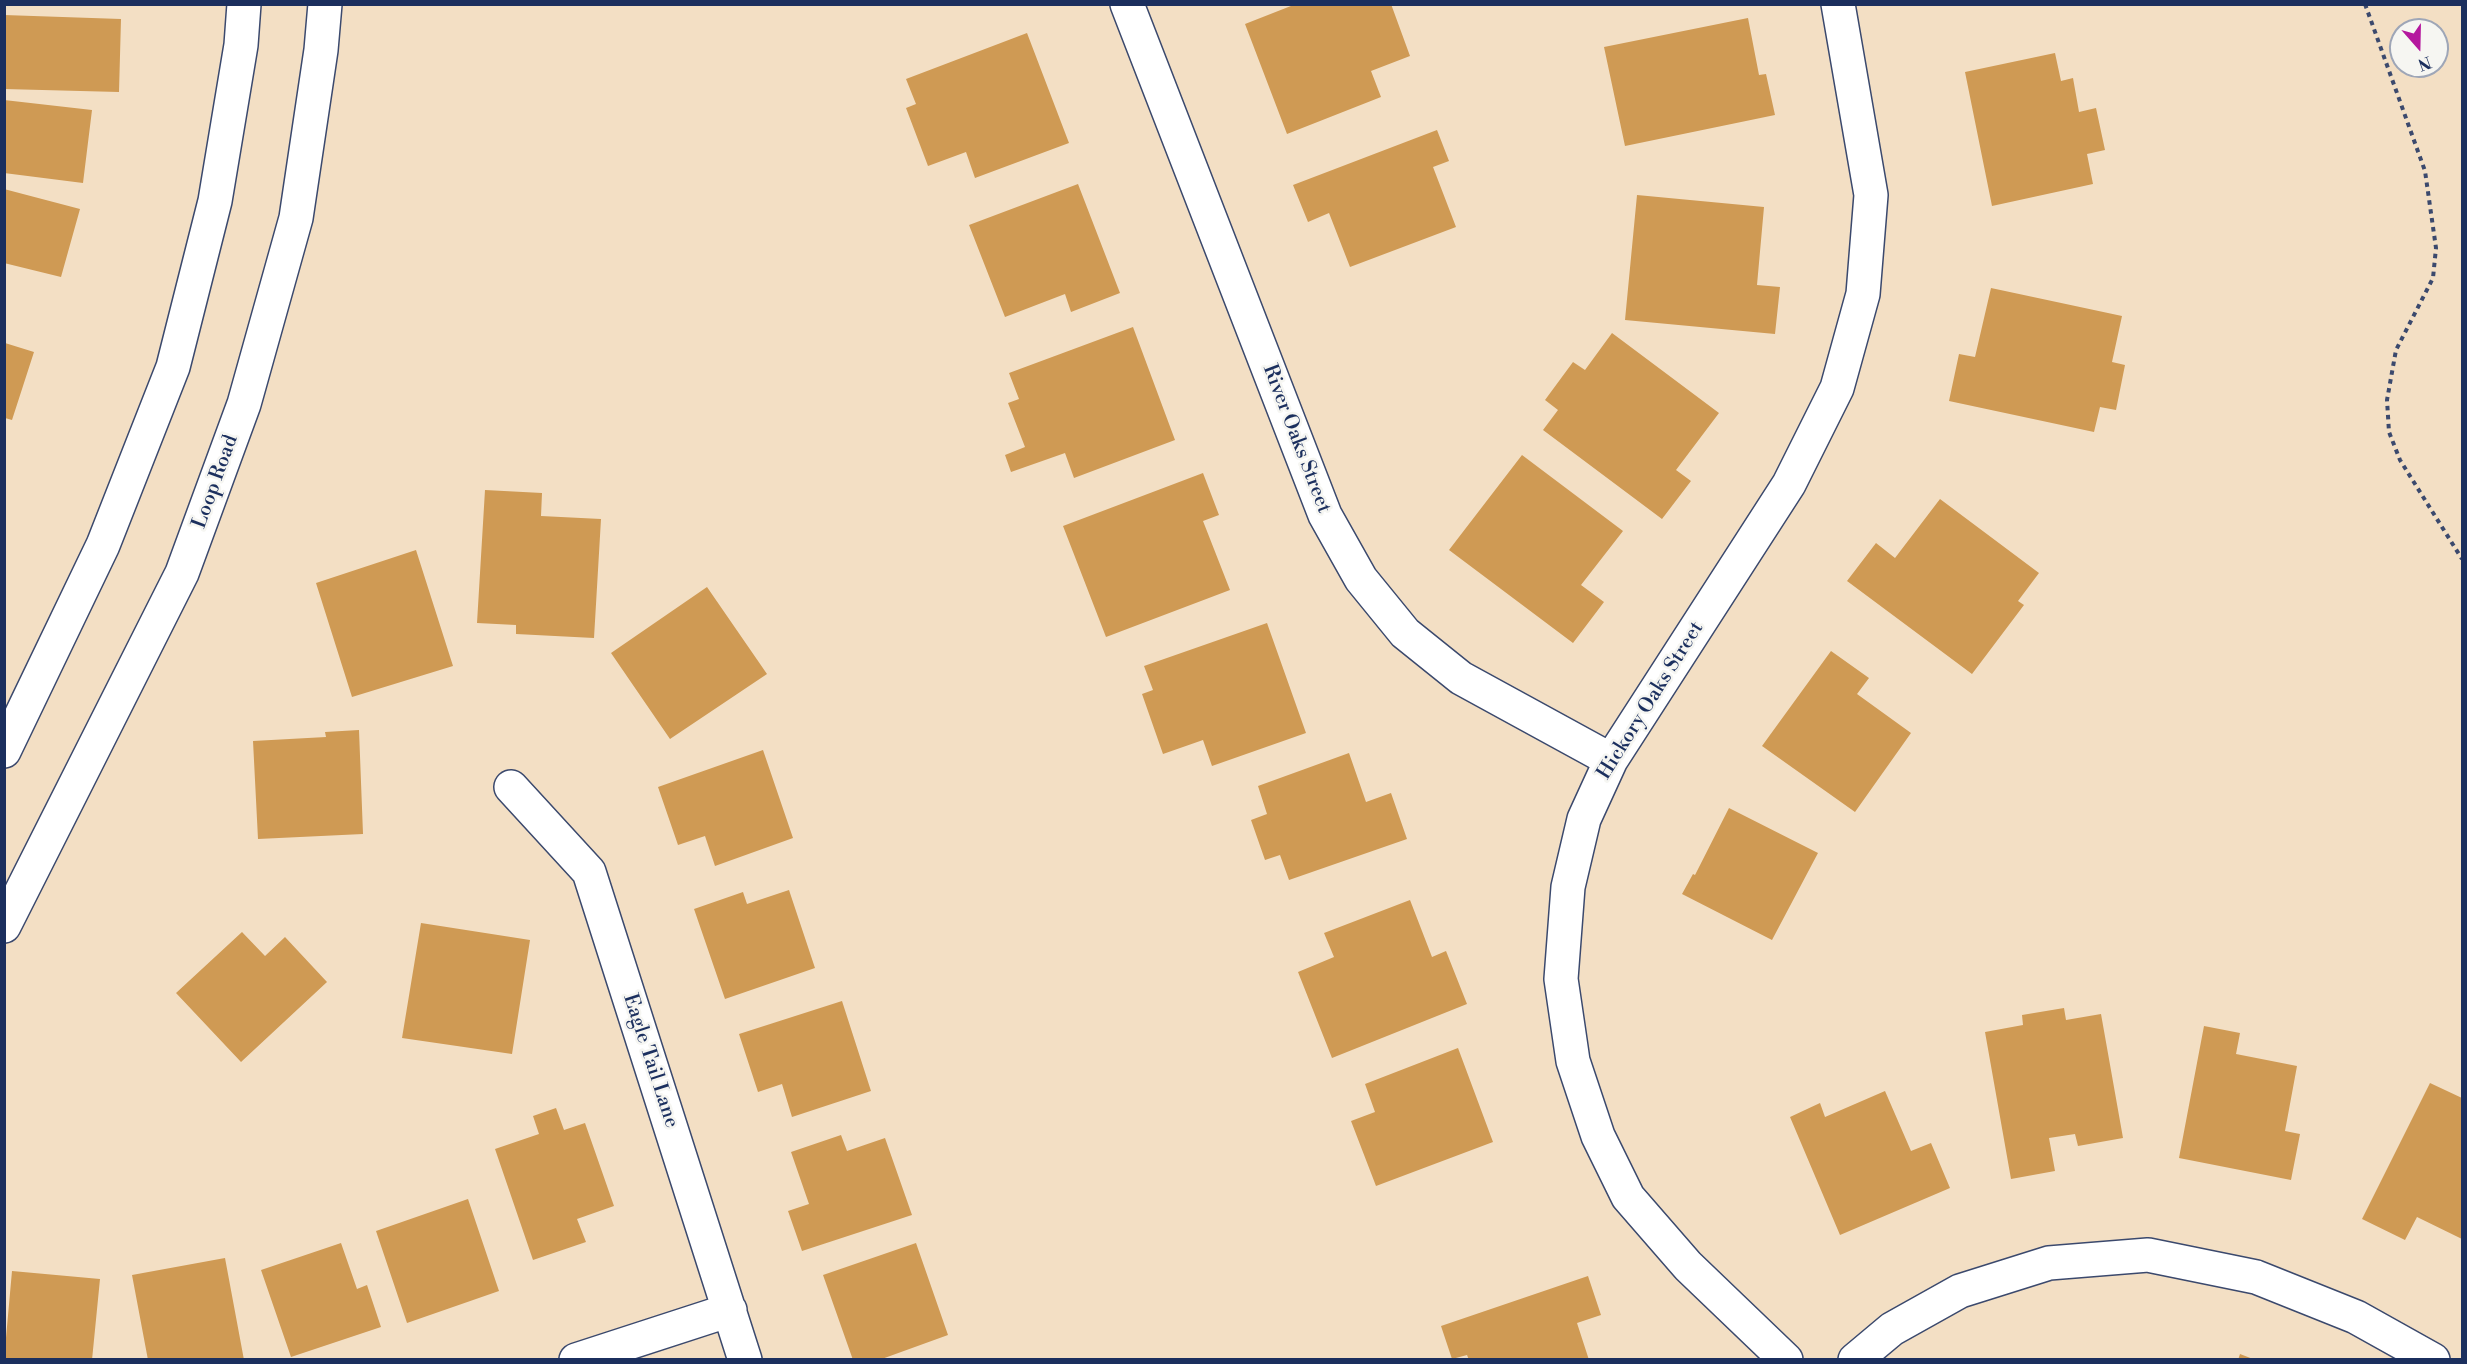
<!DOCTYPE html>
<html>
<head>
<meta charset="utf-8">
<style>
  body { margin:0 }
  #map { position:relative; width:2467px; height:1364px; overflow:hidden; background:#f3dfc4; font-family:"Libre Bodoni",serif }
  canvas { display:block }
  .frame { position:absolute; inset:0; border:6px solid #1b2f5e; pointer-events:none }
  .north { position:absolute; left:2389px; top:18px; width:60px; height:60px; box-sizing:border-box; background:#f6f6f2; border:2px solid #9ea6b7; border-radius:50%; rotate:160deg; font-size:16px; font-weight:700; line-height:24px; text-align:center; color:#1b2f5e }
  .north::after { content:''; display:block; margin:auto; width:21px; height:27px; background:#b5179e; clip-path:polygon(50% 0,100% 100%,50% 72%,0 100%) }
</style>
</head>
<body>
<div id="map">
<canvas width="2467" height="1364"></canvas>
<div class="frame"></div>
<div class="north">N</div>
</div>
<script>
const g = document.querySelector('canvas').getContext('2d');
g.lineJoin = 'round';
function fill(path, color) { g.fillStyle = color; g.fill(path, 'evenodd'); }
function stroke(path, color, width, dash) { g.strokeStyle = color; g.lineWidth = width; g.lineCap = dash ? 'butt' : 'round'; g.setLineDash(dash || []); g.stroke(path); }
function label(font, color, halo, rows, align = 'center') {
  g.font = font + ' "Libre Bodoni",serif'; g.lineWidth = 5; g.setLineDash([]); g.textBaseline = 'middle'; g.strokeStyle = halo; g.fillStyle = color; for (const [text, x, y, turn = 0] of rows) {
    g.save(); g.translate(x, y); g.rotate((+turn || 0) * Math.PI / 180); g.textAlign = isNaN(turn) ? turn : align; if (halo) g.strokeText(text, 0, 0); g.fillText(text, 0, 0); g.restore();
  }
}
fill(new Path2D(`
  M1296 4H1391L1410 56 1371 71 1381 97 1287 134 1245 24Z
  M4 15 121 19 119 92 4 89Z
  M1748 18 1759 75 1766 74 1775 115 1625 146 1604 47Z
  M1027 33 1069 143 975 178 966 152 928 166 906 108 916 104 906 79Z
  M2055 53 2061 81 2073 78 2079 112 2096 108 2105 150 2087 154 2093 184 1992 206 1965 72Z
  M4 100 92 110 83 183 4 173Z
  M1437 130 1449 161 1433 167 1456 227 1350 267 1329 213 1308 222 1293 185Z
  M1078 184 1120 293 1071 312 1065 294 1005 317 969 225Z
  M4 189 80 209 61 277 4 263Z
  M1637 195 1764 207 1757 285 1780 287 1775 334 1625 320Z
  M1991 288 2122 316 2112 362 2125 365 2116 410 2100 407 2094 432 1949 401 1959 354 1975 357Z
  M1133 327 1175 440 1074 478 1065 453 1011 472 1005 455 1025 447 1008 403 1019 399 1009 373Z
  M1612 333 1719 413 1676 470 1691 481 1662 519 1543 430 1558 410 1545 400 1573 362 1585 370Z
  M5 343 34 352 12 420 5 418Z
  M1522 455 1623 531 1581 585 1604 602 1573 643 1449 550Z
  M1203 473 1219 515 1203 521 1230 590 1106 637 1063 526Z
  M485 490 542 493 541 516 601 519 594 638 516 634V625L477 623Z
  M1940 499 2039 573 2018 601 2024 605 1972 674 1847 581 1876 543 1895 558Z
  M416 550 453 666 352 697 316 583Z
  M707 587 767 674 670 739 611 653Z
  M1267 623 1306 733 1212 766 1203 740 1163 754 1142 694 1153 690 1144 666Z
  M1831 651 1869 678 1857 694 1911 733 1855 812 1762 746Z
  M359 730 363 834 258 839 253 741 326 737 325 732Z
  M763 750 793 838 715 866 705 836 678 845 658 787Z
  M1349 753 1366 802 1391 793 1407 839 1289 880 1280 855 1265 860 1251 820 1267 814 1258 786Z
  M1729 808 1818 853 1772 940 1682 894 1693 874 1695 875Z
  M789 890 815 968 725 999 694 909 743 892 747 904Z
  M1410 900 1432 957 1446 951 1467 1004 1332 1058 1298 972 1334 957 1324 933Z
  M421 923 530 940 512 1054 402 1038Z
  M242 932 265 956 285 937 327 982 241 1062 176 993Z
  M842 1001 871 1091 792 1117 782 1084 758 1092 739 1034Z
  M2064 1008 2066 1020 2101 1014 2123 1138 2078 1146 2075 1134 2049 1138 2055 1171 2011 1179 1985 1032 2023 1025 2022 1015Z
  M2204 1026 2240 1033 2236 1054 2297 1066 2285 1131 2300 1134 2291 1180 2179 1158Z
  M1458 1048 1493 1142 1376 1186 1351 1121 1375 1112 1365 1084Z
  M2430 1083 2462 1098V1239L2417 1217 2405 1240 2362 1219Z
  M1885 1091 1911 1151 1931 1143 1950 1188 1840 1235 1790 1117 1820 1103 1825 1117Z
  M556 1108 564 1130 585 1123 614 1206 577 1219 586 1242 533 1260 495 1149 539 1134 533 1116Z
  M841 1135 847 1151 885 1138 912 1215 802 1251 788 1211 809 1204 791 1152Z
  M468 1199 499 1291 407 1323 376 1231Z
  M341 1243 357 1289 367 1285 381 1327 291 1357 261 1270Z
  M916 1243 948 1335 879 1360H853L823 1275Z
  M225 1258 244 1360H183L182 1358 148 1360 132 1275Z
  M12 1271 100 1279 92 1360H4Z
  M1588 1276 1601 1315 1577 1323 1589 1360H1469L1467 1355 1452 1359 1441 1326Z
  M2240 1354 2253 1359V1360H2238Z`), '#cf9a54');
const street = new Path2D(`
  M1127 4 1325 515 1361 579 1405 633 1461 678 1611 760
  M511 787 589 872 745 1360
  M576 1360 730 1310
  M1786 1360 1688 1266 1628 1197 1598 1136 1573 1061 1561 979 1568 887 1584 819 1611 760 1789 484 1837 388 1863 294 1871 195 1838 4
  M1855 1360 1892 1329 1960 1291 2049 1263 2148 1255 2256 1277 2356 1317 2433 1360`);
const secondary = new Path2D(`
  M4 751 103 545 173 367 215 201 241 45 244 4
  M4 926 182 573 244 404 296 218 321 50 325 4`);
stroke(street, '#3b496d', 36);
stroke(secondary, '#3b496d', 36);
stroke(new Path2D(`
  M2365 4 2425 171 2436 248 2433 278 2396 350 2387 400 2389 432 2400 460 2462 559`), '#3b496d', 4, [4.5, 4.5]);
stroke(street, '#fff', 33);
stroke(secondary, '#fff', 33);
label('20px', '#1b2f5e', '#f6f6f2', [
  ["River Oaks Street",1296,439,69],
  ["Loop Road",216,482,-70],
  ["Hickory Oaks Street",1651,701,-58],
  ["Eagle Tail Lane",650,1061,72]
]);
</script>
</body>
</html>
